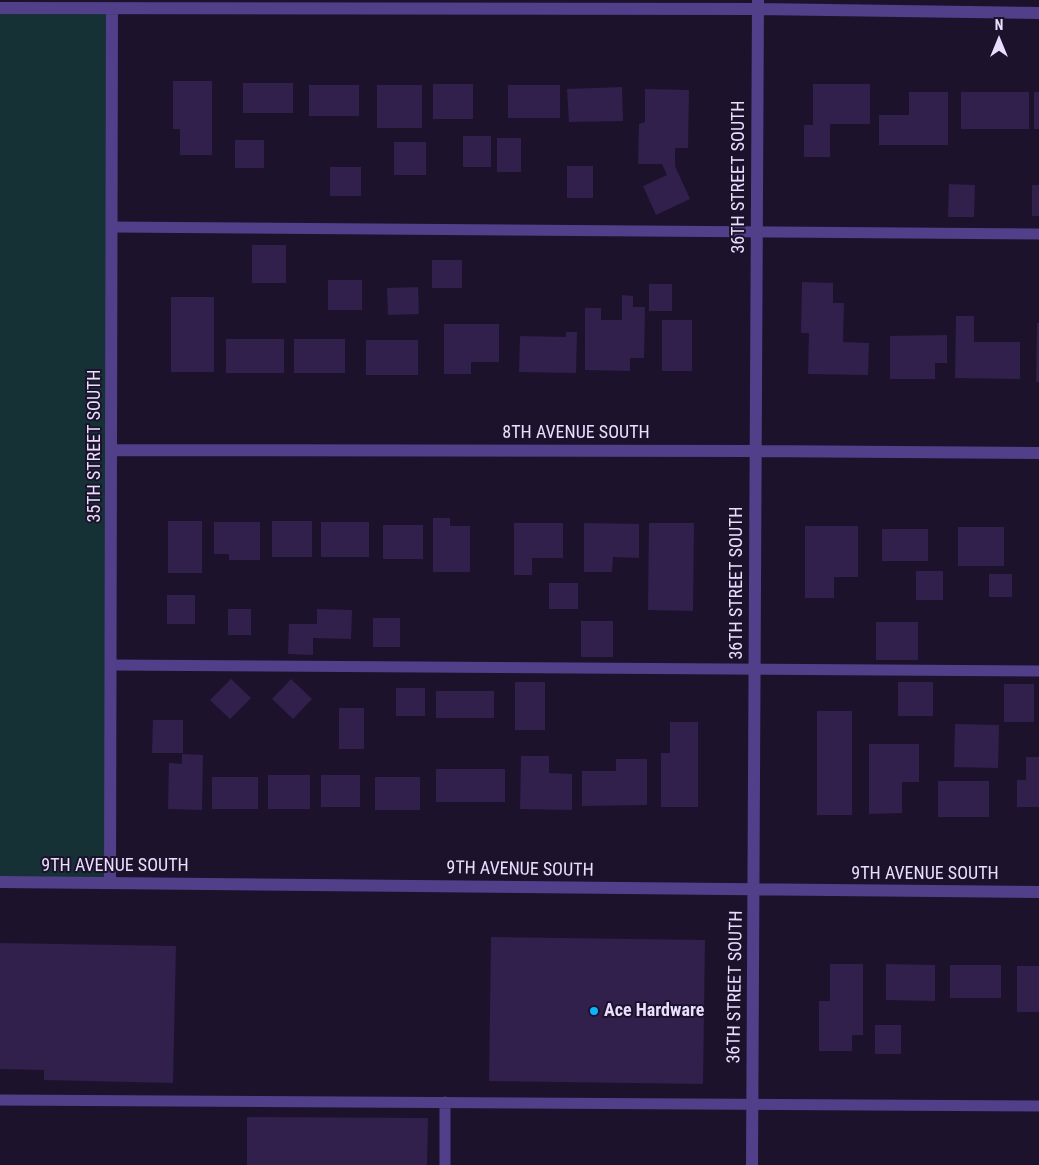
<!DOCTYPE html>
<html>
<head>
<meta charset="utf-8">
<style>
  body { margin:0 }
  #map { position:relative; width:1039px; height:1165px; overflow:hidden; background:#1c122c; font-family:"Roboto Condensed",sans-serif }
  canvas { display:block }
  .north { position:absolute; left:974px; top:15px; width:50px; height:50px; -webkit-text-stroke:4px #1c122c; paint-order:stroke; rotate:0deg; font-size:14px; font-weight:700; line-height:20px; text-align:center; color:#e8defe }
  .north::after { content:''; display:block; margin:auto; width:18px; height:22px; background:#e8defe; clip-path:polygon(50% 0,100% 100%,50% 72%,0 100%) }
</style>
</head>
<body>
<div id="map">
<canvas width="1039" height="1165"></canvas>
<div class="north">N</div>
</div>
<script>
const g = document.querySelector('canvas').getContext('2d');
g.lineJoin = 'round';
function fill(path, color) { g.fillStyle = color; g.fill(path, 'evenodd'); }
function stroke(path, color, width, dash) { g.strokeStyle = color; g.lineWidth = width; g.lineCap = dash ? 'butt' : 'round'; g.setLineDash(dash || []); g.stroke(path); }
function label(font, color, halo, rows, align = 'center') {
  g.font = font + ' "Roboto Condensed",sans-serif'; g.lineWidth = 4; g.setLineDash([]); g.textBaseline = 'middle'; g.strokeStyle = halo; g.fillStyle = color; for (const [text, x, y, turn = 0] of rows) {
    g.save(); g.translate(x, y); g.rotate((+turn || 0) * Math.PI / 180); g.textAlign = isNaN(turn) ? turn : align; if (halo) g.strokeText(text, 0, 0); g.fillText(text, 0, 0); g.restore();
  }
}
fill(new Path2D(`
  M0 8 112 9 110 883 0 882Z`), '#153136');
fill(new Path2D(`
  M173 81H212V155H180V129H173Z
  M243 83H293V113H243Z
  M433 84H473V119H433Z
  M813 84H870V124H830V157H804V125H813Z
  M309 85H359V116H309Z
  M377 85H422V128H377Z
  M508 85H560V118H508Z
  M622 87 623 121 569 122 567 89Z
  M645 89 689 90 688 148H675V166L690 199 656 215 643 186 667 175 662 164H638L639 124 645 122Z
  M909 92H948V145H879V115H909Z
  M961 92H1029V129H961Z
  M1034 92H1039V129H1034Z
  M463 136H491V167H463Z
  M497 138H521V172H497Z
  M235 140H264V168H235Z
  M394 142H426V175H394Z
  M567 166H593V198H567Z
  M330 167H361V196H330Z
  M949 184 975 185 974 217H948Z
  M1032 185H1039V216H1032Z
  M252 245H286V283H252Z
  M432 260H462V288H432Z
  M328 280H362V310H328Z
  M802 282 833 283V303H844L843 342 869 343 868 375 808 374 809 333H801Z
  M649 284H672V311H649Z
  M418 287 419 314 388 315 387 288Z
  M622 295 633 296V307H645L644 358H630V371L585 370V308H601V320H622Z
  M171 297H214V372H171Z
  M956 316H974V342H1020V379L955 378Z
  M662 320H692V371H662Z
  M1037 323H1039V382H1036Z
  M444 324H499V362H471V374H444Z
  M566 332H577L576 373 519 372 520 336 566 337Z
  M947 335V363H935V379H890V336Z
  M226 339H284V373H226Z
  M294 339H345V373H294Z
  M366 340H418V375H366Z
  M433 518H450V526H470V572H433Z
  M168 521H202V573H168Z
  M272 521H312V557H272Z
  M214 522H260V560H229V554H214Z
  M321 522H369V557H321Z
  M514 523H563V558H532V575H514Z
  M584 523 639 524V558L613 557 612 572H584Z
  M649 523H694L693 611 648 610Z
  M383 525H423V559H383Z
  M805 526H858V577H834V598H805Z
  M958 527H1004V566H958Z
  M882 529H928V561H882Z
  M916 571H943V600H916Z
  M989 574H1012V597H989Z
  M549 583H578V609H549Z
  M167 595H195V624H167Z
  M228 609H251V635H228Z
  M317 609 352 610 351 639 313 638V655L288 654 289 624H317Z
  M373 618H400V647H373Z
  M581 621H613V657H581Z
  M876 622H918V660H876Z
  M231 679 251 698 230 719 210 700Z
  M291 679 312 699 293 719 272 699Z
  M515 682H545V730H515Z
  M898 682H933V716H898Z
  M1004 684H1034V722H1004Z
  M396 688H425V716H396Z
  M436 691H494V718H436Z
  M339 708H364V749H339Z
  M817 711H852V815H817Z
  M153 720H183V753H152Z
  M670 722H698V807H661V753H670Z
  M955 724 999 725 998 768 954 767Z
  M869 744H919V782H902V813L869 814Z
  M182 754 203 755 202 810 168 809 169 763 182 764Z
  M521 756H549V773L572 774V810L520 809Z
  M1026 757H1039V807H1017V780H1026Z
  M616 759H647V805L582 806V771H616Z
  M436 769H505V802H436Z
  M268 775H310V809H268Z
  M321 775H360V807H321Z
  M212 777H258V809H212Z
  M375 777H420V810H375Z
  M938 781H989V817H938Z
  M491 937 705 940 703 1084 489 1081Z
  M0 943 176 946 173 1083 44 1080V1070L0 1069Z
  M830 964H863V1035H852V1051H819V1001H830Z
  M886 964 935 965V1001L886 1000Z
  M950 965H1001V998H950Z
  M1017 966H1039V1012H1017Z
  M875 1025H901V1054H875Z
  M247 1117 428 1118 427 1165H247Z`), '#311f4c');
stroke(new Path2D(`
  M112 227 1039 234
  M111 665 1039 671
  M0 1100 1039 1106
  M445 1102V1165`), '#513f89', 11);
stroke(new Path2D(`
  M0 8 758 9 1039 13
  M112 450 755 451 1039 453
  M0 882 1039 892
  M110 883 112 9
  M752 1165 758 0`), '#513f89', 12);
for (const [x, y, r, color] of [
  [594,1011,5,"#0fb3f9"]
]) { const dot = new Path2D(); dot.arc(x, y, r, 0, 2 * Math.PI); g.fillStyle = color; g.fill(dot); stroke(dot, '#1c122c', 2); }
label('18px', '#e8defe', '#1c122c', [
  ["36TH STREET SOUTH",739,177,-90],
  ["8TH AVENUE SOUTH",576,433],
  ["35TH STREET SOUTH",95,446,-90],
  ["36TH STREET SOUTH",737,583,-90],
  ["9TH AVENUE SOUTH",115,866],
  ["9TH AVENUE SOUTH",520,870,1],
  ["9TH AVENUE SOUTH",925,874],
  ["36TH STREET SOUTH",736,987,-89]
]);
label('bold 18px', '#e8defe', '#1c122c', [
  ["Ace Hardware",604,1011]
], 'left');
</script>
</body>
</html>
